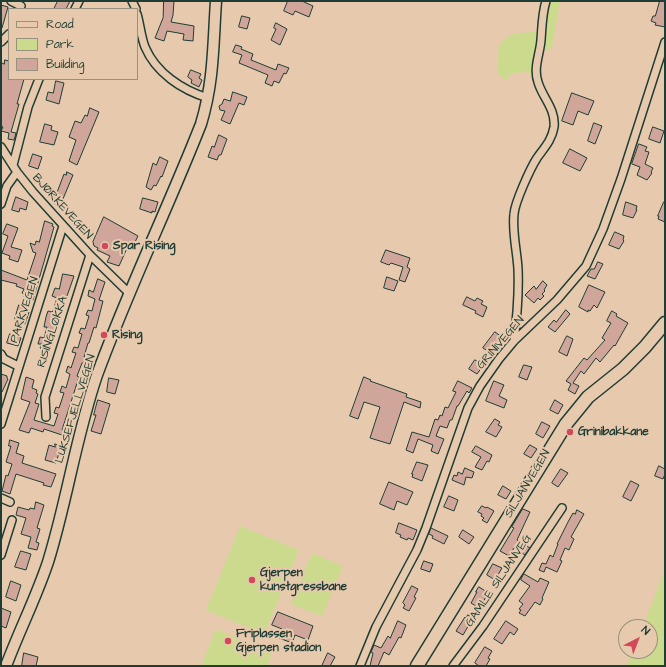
<!DOCTYPE html>
<html>
<head>
<meta charset="utf-8">
<style>
  body { margin:0 }
  #map { position:relative; width:666px; height:667px; overflow:hidden; background:#e7caae; font-family:"Architects Daughter",sans-serif }
  canvas { display:block }
  .frame { position:absolute; inset:0; border:2px solid #1f3d34; pointer-events:none }
  .legend { position:absolute; left:8px; top:8px; width:130px; height:72px; box-sizing:border-box; background:#e7caae; border:1px solid #97927d; margin:0; padding:5px 7px; list-style:none; font-size:12px; color:#1f3d34 }
  .legend li { display:flex; align-items:center; gap:8px; height:20px }
  .legend b { width:20px; border:1px solid #97927d }
  .north { position:absolute; left:618px; top:619px; width:40px; height:40px; box-sizing:border-box; background:#e7caae; border:1px solid #97927d; border-radius:50%; rotate:42deg; font-size:11px; font-weight:700; line-height:16px; text-align:center; color:#1f3d34 }
  .north::after { content:''; display:block; margin:auto; width:14px; height:18px; background:#d1495b; clip-path:polygon(50% 0,100% 100%,50% 72%,0 100%) }
</style>
</head>
<body>
<div id="map">
<canvas width="666" height="667"></canvas>
<div class="frame"></div>
<ul class="legend">
<li><b style="height:5px;background:#e7caae"></b>Road</li>
<li><b style="height:11px;background:#ccda8e"></b>Park</li>
<li><b style="height:11px;background:#d0a69a"></b>Building</li>
</ul>
<div class="north">N</div>
</div>
<script>
const g = document.querySelector('canvas').getContext('2d');
g.lineJoin = 'round';
function fill(path, color) { g.fillStyle = color; g.fill(path, 'evenodd'); }
function stroke(path, color, width, dash) { g.strokeStyle = color; g.lineWidth = width; g.lineCap = dash ? 'butt' : 'round'; g.setLineDash(dash || []); g.stroke(path); }
function label(font, color, halo, rows, align = 'center') {
  g.font = font + ' "Architects Daughter",sans-serif'; g.lineWidth = 4; g.setLineDash([]); g.textBaseline = 'middle'; g.strokeStyle = halo; g.fillStyle = color; for (const [text, x, y, turn = 0] of rows) {
    g.save(); g.translate(x, y); g.rotate((+turn || 0) * Math.PI / 180); g.textAlign = isNaN(turn) ? turn : align; if (halo) g.strokeText(text, 0, 0); g.fillText(text, 0, 0); g.restore();
  }
}
fill(new Path2D(`
  M546 1H560L552 48 540 52 536 76 526 72 512 73 506 81 497 73 499 44 512 34 541 31Z
  M240 526 299 550 264 634 206 610Z
  M312 553 343 566 322 616 291 604Z
  M665 569V666H627L633 651H650V627H643Z
  M216 629 272 653 267 666H201Z`), '#ccda8e');
const building = new Path2D(`
  M58 1H70L66 9H54Z
  M164 1H174L173 15 171 22 194 26 193 41 183 40 184 34 167 31 164 41 155 38 163 18Z
  M288 1H302L313 6 309 17 295 11 293 15 284 11Z
  M660 1H665V27L655 25 656 23 651 21 653 16H655Z
  M1 5 8 7 2 28 1 27Z
  M242 16 250 18 247 29 239 27Z
  M276 23 287 29 280 45 271 40 276 29 274 28Z
  M236 45 242 47 241 49 253 54 251 60 276 70 278 64 289 68 286 74 284 73 279 83 274 81 272 86 265 83 268 75 239 63 242 55 233 52Z
  M5 60 9 61V79H24L17 104H19L11 132 16 133 14 140 8 139 9 133 1 131 3 127 1 126V66L2 63 4 64Z
  M191 70 201 74 199 78 202 80 199 87 191 83 192 80 188 77Z
  M56 81 64 83 59 104 46 100 48 92 53 93Z
  M233 92 247 97 244 105 239 103 230 124 221 120 225 111 220 110 219 106 222 104 224 99 230 101Z
  M572 93 594 101 588 115 578 111 573 125 562 121Z
  M90 108 99 112 77 165 69 161 76 140 69 137 75 121 81 123 85 115 87 116Z
  M594 123 602 126 595 144 588 141Z
  M45 124 52 126 51 130 58 132 54 145 40 142Z
  M653 127 664 131 660 143 649 139Z
  M219 135 227 139 221 155H219L217 160 208 157 212 146 214 147Z
  M639 144 647 147 645 151 649 152 645 164 653 168 651 172 652 173 647 180 637 175 640 167 632 164Z
  M570 149 587 158 580 171 563 163Z
  M33 154 42 157 38 169 29 166Z
  M160 157 168 161 162 177 161 176 156 186 154 185 151 190 146 187 153 163 156 165Z
  M67 172 73 175 60 206 53 203 64 174 66 175Z
  M16 197 28 202 26 210 20 208 19 212 12 210Z
  M143 198 158 202 155 212 152 211V213L140 209Z
  M626 202 637 206 636 210H637L633 218 623 215Z
  M664 202H665V222L658 219 659 216H658Z
  M104 217 138 236 132 248 128 246 119 266 107 262 110 256 97 250 98 248 94 246 93 242Z
  M45 221 53 224 52 226 54 227 33 300 24 297 25 294 22 293 24 289 16 286 17 284 1 280V270L27 280 36 253 33 252 30 243 35 245 36 241 39 242Z
  M7 224 18 228 11 247 22 250 18 262 9 259 10 256 2 253 8 236 3 234Z
  M615 232 624 236 623 240 624 241 619 249 609 245Z
  M386 250 410 258 407 267 410 269 405 282 399 280 403 267 391 263 389 265 381 262Z
  M598 262 603 264 595 279 587 276 591 269H594Z
  M63 274 74 276 67 296H66L64 300 49 351 40 348 42 344H38L40 337 44 338 47 327H44L46 317 48 311 52 312 53 311 57 298 52 296 55 288 59 289Z
  M387 277 398 281 394 291 384 288Z
  M98 279 105 282 99 300 103 301 102 305 96 328 94 327 89 343H88L84 357H85L84 363H82L77 376 79 377 62 430 64 431 62 435 44 429 43 432 31 428 29 433 19 430 30 402 21 399 26 377 34 380 32 388 37 390 36 393 38 394 35 403 39 404 34 420 54 426 58 414 54 413 56 407 59 408 64 393 60 392 62 386 66 388 70 374 66 372 68 366 71 368 76 353 72 352 74 347 78 348 82 334 79 333 81 328 85 329 89 316 86 315 88 310 92 311 95 299 88 296 89 290 93 292Z
  M543 281 547 285 544 290 545 291 542 294 544 296 540 300 538 298 534 303 525 295 534 286 536 289Z
  M589 285 605 292 597 308 594 305 590 311 588 310V312L579 307Z
  M467 297 475 301 477 298 483 301 481 304 487 307 483 317 475 313 476 311 463 305Z
  M19 305 25 307 24 310 29 312 25 324 15 319Z
  M566 310 570 314 555 332 548 327 554 320 556 322Z
  M612 311 617 314 616 316 628 323 615 346 614 345 600 362 596 358 584 374 581 371 573 383 579 386 575 394 568 390 571 384 566 381 584 358 587 360 605 340 602 338 611 323 607 321Z
  M495 332 502 337 491 353 483 348Z
  M10 334 21 338 18 346 7 343Z
  M567 336 573 339 567 356 559 352Z
  M475 360 479 362 482 361 485 363 477 374 469 369Z
  M524 365 532 367 527 380 519 377Z
  M1 374 7 376V378L8 379 2 392H1Z
  M364 377 371 380 370 381 407 394 406 397 421 402 420 408 404 402 390 444 370 438 380 407 364 402 358 419 350 416Z
  M109 378 119 380 115 394 107 392Z
  M458 381 472 388 469 393 467 391 458 406H457L452 420H450L447 428 440 426 436 436 444 439 438 454 431 451 433 445 418 439 413 453 406 450 412 432 429 437 435 419 438 420 440 415 442 416 445 407 448 408 456 392 453 391Z
  M494 381 504 385 499 396 507 400 504 408 486 401Z
  M98 400 110 404 101 434 91 431 96 415H94Z
  M555 400 563 405 558 414 550 410Z
  M495 419 500 422 498 425 502 427 496 437 486 432Z
  M542 422 550 426 543 438 536 434Z
  M10 440 19 443 16 453 24 456 22 463 56 474 51 487 43 485 44 483 16 474 10 494 2 491 6 475 8 476 12 464 6 462 11 446H9Z
  M55 444 61 446 56 463 45 460 49 445 55 447Z
  M530 445 537 449 531 458 524 454Z
  M476 446 492 455 489 462 487 461 482 470 475 467 481 457 472 452Z
  M417 462 428 465 422 481 412 477 413 474H412Z
  M659 466 665 469V474L663 479 655 476Z
  M465 468 474 472 472 478 466 477 464 485 452 480 454 475 457 476 458 472 462 474Z
  M561 469 568 473 558 487 552 483Z
  M631 481 639 485 631 501 623 497Z
  M389 482 413 492 407 505 397 501 394 510 380 504Z
  M503 486 511 491 506 499 498 495Z
  M449 496 458 500 454 511 444 507Z
  M36 502 44 505 37 528 40 529 36 542 39 543 37 550 28 548 31 537 21 534 26 518 16 515 18 507 29 510 30 508 34 509Z
  M482 506 486 508 487 507 494 511 487 523 482 520 484 518 481 516 482 514 478 512Z
  M523 509 530 512 517 540 530 548 525 555 514 548 509 556 500 551 514 528 512 527Z
  M577 510 584 514 571 537 574 539 569 550 565 548 560 560 562 561 557 572 546 567 544 572 539 570 542 563 546 564 550 555 553 557 558 544H557L568 522 573 513 575 514Z
  M399 523 417 530 413 540 408 538 407 540 400 537 401 535 396 533Z
  M431 528 448 536 444 544 432 538 433 536 429 534Z
  M463 530 474 537 469 544 459 537Z
  M21 551 31 554 26 570 15 567Z
  M424 561 433 564 430 572 421 569Z
  M493 564 502 568 495 580 487 575Z
  M524 574 538 582 540 578 549 582 542 598 543 599 540 605 535 602 525 616 519 613 521 610 519 609 523 604 519 601 530 586 521 580Z
  M11 581 21 585 16 601 6 597Z
  M412 586 418 589 414 597 416 598 409 611 403 608 405 605 403 603Z
  M479 587 487 592 485 596 486 597 479 608 471 603 477 592H476Z
  M1 608 11 612 6 628 1 626Z
  M278 612 313 626 308 640 295 635 292 643 279 638 282 629 272 625Z
  M468 615 473 618 463 635 456 631 465 617 466 618Z
  M398 621 406 625 401 638 399 637 389 655 384 652 378 666H370L373 653 371 652 374 645 381 648 388 636 390 638Z
  M506 621 518 629 514 635 510 632 502 644 494 639Z
  M485 647 492 651 488 658 490 659 486 666H479L475 663Z
  M24 653 38 657 36 666H22Z
  M328 653 335 657 330 666H322Z`);
fill(building, '#d0a69a');
stroke(building, '#1f3d34', 1);
const minor = new Path2D(`
  M11 1 21 6
  M132 1 136 9
  M75 9 79 1
  M137 14C140 24 141 37 145 47 156 73 182 90 208 98
  M1 42 9 34
  M1 147 17 172 33 192 90 255 130 294
  M13 165 28 107 39 79
  M1 204 7 186 17 172
  M514 341C517 317 519 293 518 269 517 251 512 232 514 214 515 202 530 169 537 158 544 148 552 140 554 127 556 109 542 97 538 82 533 68 540 54 541 40 542 27 542 14 546 1
  M1 354 4 359 18 366
  M46 417 45 397 90 255
  M1 424 63 226
  M1 498 10 502
  M1 555 12 520
  M360 666 376 627 417 550 426 528 468 408 480 386 499 359 514 341 557 300 586 266 603 229 621 179 665 42
  M453 666 483 626 562 508`);
const secondary = new Path2D(`
  M6 666C19 631 36 598 48 562 67 501 76 436 97 375 128 290 168 208 201 124 214 81 213 45 216 1`);
const primary = new Path2D(`
  M417 666 566 424 588 397 623 369 645 347 665 323`);
stroke(minor, '#1f3d34', 10);
stroke(secondary, '#1f3d34', 13);
stroke(primary, '#1f3d34', 15);
stroke(minor, '#e7caae', 7);
stroke(secondary, '#e7caae', 10);
stroke(primary, '#e7caae', 12);
for (const [x, y, r, color] of [
  [105,246,4,"#d1495b"],
  [104,335,4,"#d1495b"],
  [570,432,4,"#d1495b"],
  [252,580,4,"#d1495b"],
  [228,641,4,"#d1495b"]
]) { const dot = new Path2D(); dot.arc(x, y, r, 0, 2 * Math.PI); g.fillStyle = color; g.fill(dot); stroke(dot, '#e7caae', 1.5); }
label('12px', '#1f3d34', '#e7caae', [
  ["BJØRKEVEGEN",62,207,48],
  ["PARKVEGEN",25,310,-72],
  ["RISINGLØKKA",53,332,-72],
  ["GRINIVEGEN",501,343,-49],
  ["LUKSEFJELLVEGEN",76,409,-73],
  ["SILJANVEGEN",528,484,-59],
  ["GAMLE SILJANVEG",499,581,-56]
]);
label('bold 12px', '#1f3d34', '#e7caae', [
  ["Spar Rising",113,246],
  ["Rising",112,335],
  ["Grinibakkane",578,432],
  ["Gjerpen",260,573],
  ["kunstgressbane",260,587],
  ["Friplassen",236,634],
  ["Gjerpen stadion",236,648]
], 'left');
</script>
</body>
</html>
